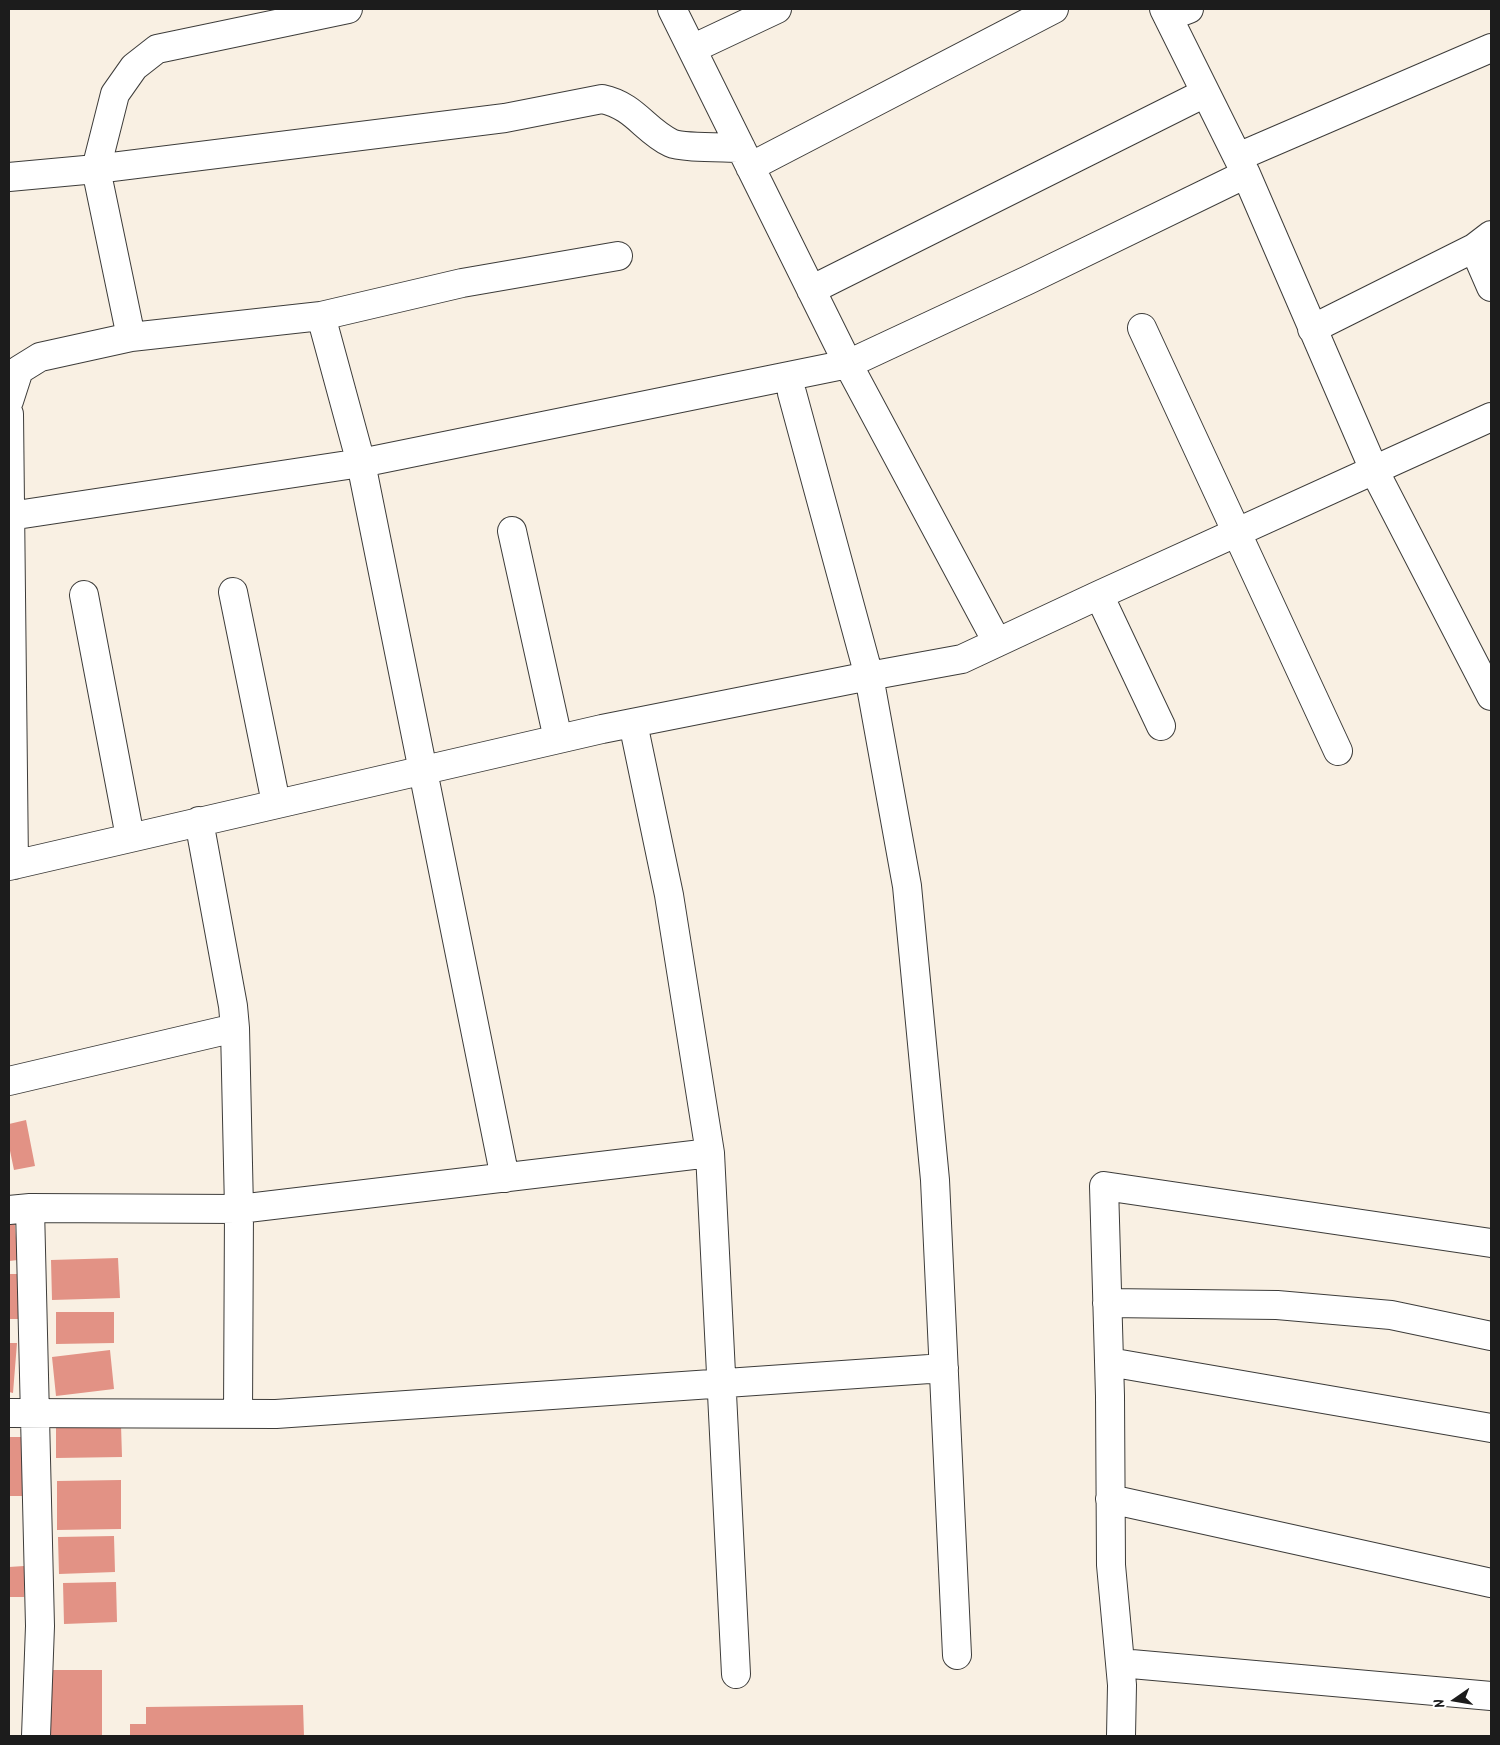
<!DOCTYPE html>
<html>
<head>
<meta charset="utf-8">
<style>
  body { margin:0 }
  #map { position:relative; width:1500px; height:1745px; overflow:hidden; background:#f9f0e3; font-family:Kalam,sans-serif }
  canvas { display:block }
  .frame { position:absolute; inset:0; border:10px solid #1c1c1c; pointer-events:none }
  .north { position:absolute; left:1430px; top:1675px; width:50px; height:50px; -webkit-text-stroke:4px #fff; paint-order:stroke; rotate:257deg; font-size:14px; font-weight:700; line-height:20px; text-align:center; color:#1c1c1c }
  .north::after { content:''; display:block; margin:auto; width:18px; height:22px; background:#1c1c1c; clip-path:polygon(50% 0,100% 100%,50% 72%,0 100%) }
</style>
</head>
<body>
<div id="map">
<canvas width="1500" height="1745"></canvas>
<div class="frame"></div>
<div class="north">N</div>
</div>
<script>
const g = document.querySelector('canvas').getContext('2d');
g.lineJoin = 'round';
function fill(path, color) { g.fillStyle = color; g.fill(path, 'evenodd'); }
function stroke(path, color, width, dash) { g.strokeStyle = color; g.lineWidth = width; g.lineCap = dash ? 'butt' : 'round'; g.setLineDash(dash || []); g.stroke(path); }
fill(new Path2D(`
  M26 1120 35 1166 14 1170 9 1146V1124Z
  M9 1216H14L18 1260 9 1261Z
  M118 1258 120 1298 52 1300 51 1260Z
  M9 1274H19V1319H9Z
  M56 1312H114V1343L56 1344Z
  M9 1343H17L13 1393 9 1392Z
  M110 1350 114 1389 56 1396 52 1357Z
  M121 1425 122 1457 56 1458V1426Z
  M9 1437H22L24 1496H9Z
  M121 1480V1529L57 1530V1481Z
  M114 1536 115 1572 59 1574 58 1537Z
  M24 1566V1597H9V1567Z
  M116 1582 117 1622 64 1624 63 1583Z
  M51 1670H102V1736H51Z
  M303 1705 304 1736H130V1724H146V1707Z`), '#e29285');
const street = new Path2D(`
  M672 9 848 364 997 642
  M1168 17 1189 9
  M692 49 777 9
  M1238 157 1491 48
  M750 167 1054 9
  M9 177 96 169 505 118 602 99C635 106 644 130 671 143 681 148 727 147 741 148
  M1474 248 1491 287
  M811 290 1205 93
  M321 316 361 463 505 1178
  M1142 328 1338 751
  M1312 329 1474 248 1491 235
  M131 337 96 169 115 94 134 67 157 49 348 9
  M792 393 869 676 962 659 1099 595 1374 470 1246 174 1164 9
  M9 401 19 370 40 357 131 337 321 316 462 283 618 256
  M9 414 14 865
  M1491 417 1374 470 1491 696
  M10 516 361 463 848 364 1028 280 1246 174
  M512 531 558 739
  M233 592 276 803
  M84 595 130 837
  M1099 595 1161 726
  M633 723 669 895 710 1153 736 1674
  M9 866 602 729 869 676 907 886 935 1180 957 1655
  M9 1081 235 1028
  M30 1208 40 1626 36 1736
  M9 1210 30 1208 239 1209 235 1028 233 1006 199 821
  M1107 1303 1277 1305 1391 1315 1491 1336
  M1109 1362 1491 1428
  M9 1413 276 1414 944 1368
  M238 1414 239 1209 710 1153
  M1110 1499 1491 1583
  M1120 1663 1491 1696
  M1121 1736 1122 1685 1111 1565 1110 1396 1104 1186 1491 1243`);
stroke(street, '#3d3c3a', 30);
stroke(street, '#fff', 28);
</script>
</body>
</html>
